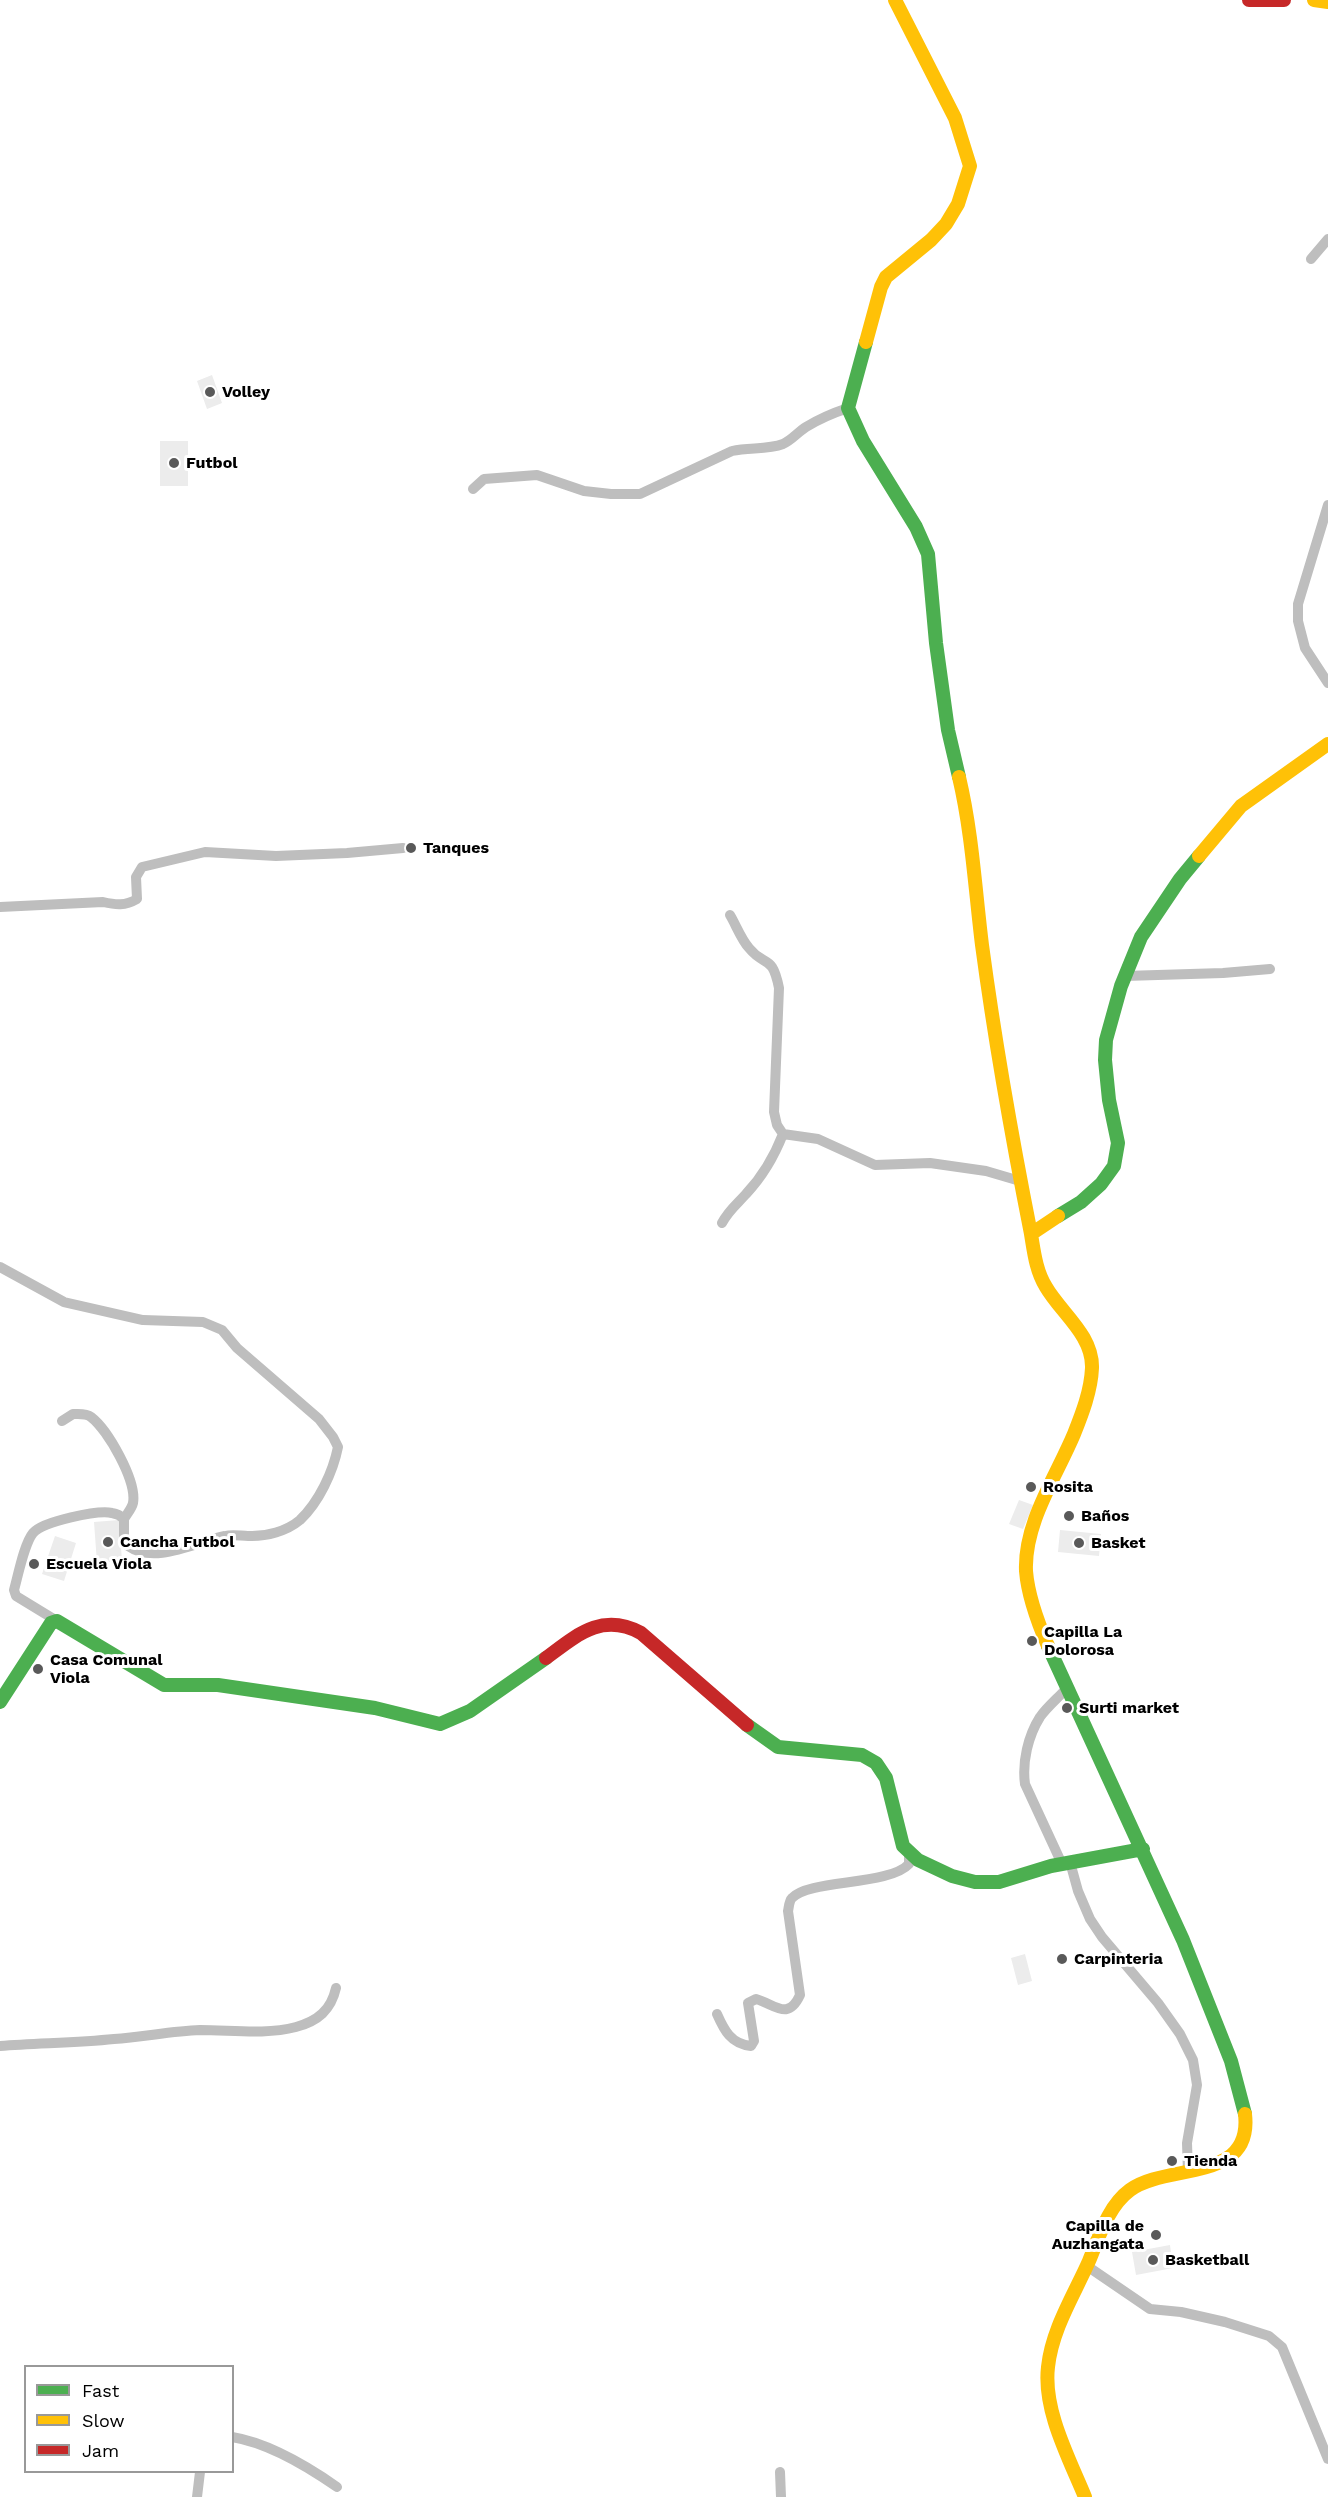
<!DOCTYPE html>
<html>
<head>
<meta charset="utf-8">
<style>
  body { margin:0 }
  #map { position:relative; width:1328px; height:2497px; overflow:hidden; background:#fff; font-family:"Work Sans",sans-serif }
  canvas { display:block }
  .legend { position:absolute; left:24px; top:2365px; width:210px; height:108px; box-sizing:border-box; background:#fff; border:2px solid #999; margin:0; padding:8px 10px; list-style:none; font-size:18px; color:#000 }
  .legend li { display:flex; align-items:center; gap:12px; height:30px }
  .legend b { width:30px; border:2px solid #999 }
</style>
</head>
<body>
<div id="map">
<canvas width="1328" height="2497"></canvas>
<ul class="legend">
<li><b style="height:8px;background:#4caf50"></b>Fast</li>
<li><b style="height:8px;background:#ffc107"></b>Slow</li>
<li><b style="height:8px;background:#c62828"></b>Jam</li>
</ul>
</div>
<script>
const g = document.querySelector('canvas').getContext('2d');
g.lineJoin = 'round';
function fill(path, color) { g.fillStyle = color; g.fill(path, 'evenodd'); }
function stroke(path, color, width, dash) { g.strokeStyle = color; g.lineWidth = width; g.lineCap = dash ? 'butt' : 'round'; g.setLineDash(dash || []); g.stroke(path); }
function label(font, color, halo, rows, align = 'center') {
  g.font = font + ' "Work Sans",sans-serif'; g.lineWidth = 6; g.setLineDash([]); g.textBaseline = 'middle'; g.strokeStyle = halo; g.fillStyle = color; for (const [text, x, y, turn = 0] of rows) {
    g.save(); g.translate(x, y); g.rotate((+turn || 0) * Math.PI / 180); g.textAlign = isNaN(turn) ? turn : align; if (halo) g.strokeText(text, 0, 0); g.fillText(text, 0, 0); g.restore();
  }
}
fill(new Path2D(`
  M212 375 222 403 207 409 197 381Z
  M160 441H188V486H160Z
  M1019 1500 1033 1505 1023 1529 1009 1524Z
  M119 1520 122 1561 97 1563 94 1522Z
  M1060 1530 1101 1534 1099 1556 1058 1552Z
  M55 1536 76 1543 64 1581 42 1574Z
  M1025 1954 1032 1981 1018 1985 1011 1958Z
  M1170 2245 1173 2268 1136 2275 1132 2252Z`), '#ececec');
stroke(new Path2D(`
  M1311 259 1328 239
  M473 489 484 479 537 475 584 491 611 494H640L732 451C749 447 767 450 783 444 792 440 798 432 806 427 819 419 833 413 848 408
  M1328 505 1298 604V621L1305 648 1328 683
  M0 907 103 902C116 905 125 906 137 899L136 877 142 867 205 852 276 856 347 853 403 848
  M730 915C736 925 741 939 749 948 765 968 772 953 779 988L774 1112 777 1125 783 1134 818 1139 875 1165 930 1163 986 1171 1020 1181
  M1125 976 1223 973 1270 969
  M722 1223C728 1211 737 1204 746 1194 763 1176 774 1157 783 1134
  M0 1267 64 1302 143 1320 203 1322 222 1330 237 1348 319 1419 333 1437 338 1447C333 1472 319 1502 300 1520 287 1531 266 1537 248 1536 241 1536 233 1534 225 1536 196 1542 155 1565 128 1546L124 1539V1519C121 1516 118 1514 112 1513 98 1510 43 1521 33 1533 24 1544 18 1576 14 1590L16 1596 57 1621
  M62 1421 73 1414C79 1414 86 1413 91 1417 108 1430 137 1481 133 1503 132 1508 127 1514 124 1519
  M1070 1862 1078 1891 1090 1919 1102 1937 1158 2003 1180 2034 1193 2060 1197 2085 1187 2143 1188 2172
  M1062 1864 1025 1784C1022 1762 1028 1736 1040 1717 1047 1707 1058 1698 1066 1689
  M717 2014C724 2030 731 2044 751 2046L754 2041 748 2003 756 1999C776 2005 788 2021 800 1995L788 1911C789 1907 789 1901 792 1898 809 1879 889 1886 909 1864V1855
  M0 2046C38 2043 76 2043 114 2039 143 2037 172 2031 200 2030 232 2030 265 2035 296 2027 318 2021 331 2010 336 1988
  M1087 2266 1150 2309 1181 2312 1225 2322 1269 2336 1282 2347 1328 2459
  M232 2437C269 2443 307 2466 337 2487
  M780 2472 781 2497
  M197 2497 200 2472`), '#bebebe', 10);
stroke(new Path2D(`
  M866 342 848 408 863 441 916 527 928 554 936 643 948 730 959 777
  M1058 1216 1081 1202 1101 1184 1114 1166 1118 1143 1109 1100 1105 1060 1106 1040 1121 986 1141 937 1180 879 1199 856
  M1048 1646 1183 1940 1231 2061 1245 2114
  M0 1702 51 1623 57 1621 164 1685H218L375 1708 440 1724 470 1711 546 1658
  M747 1725 778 1747 862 1755 876 1763 886 1778 903 1846 918 1860 952 1876 975 1882H999L1051 1866 1143 1849`), '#4caf50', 14);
stroke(new Path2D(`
  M1314 0 1328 2
  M866 342 881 287 886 277 931 240 946 224 958 204 970 166 955 118 895 0
  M959 777C972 832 975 888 982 945 995 1042 1012 1138 1031 1234
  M1199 856 1241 806 1328 744
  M1048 1646C1038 1623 1028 1596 1026 1571 1024 1523 1056 1477 1074 1434 1082 1414 1091 1391 1092 1368 1093 1335 1061 1313 1046 1287 1036 1271 1034 1252 1031 1234L1058 1216
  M1085 2497C1069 2458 1043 2410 1048 2367 1052 2329 1074 2295 1089 2261 1099 2237 1108 2206 1130 2190 1167 2163 1253 2183 1245 2114`), '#ffc107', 14);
stroke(new Path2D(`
  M1249 0H1284
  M546 1658C577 1635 602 1612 641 1633L747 1725`), '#c62828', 14);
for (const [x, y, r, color] of [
  [210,392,6,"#595959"],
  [174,463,6,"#595959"],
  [411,848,6,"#595959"],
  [1031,1487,6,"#595959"],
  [1069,1516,6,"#595959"],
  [108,1542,6,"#595959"],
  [1079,1543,6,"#595959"],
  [34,1564,6,"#595959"],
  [1032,1641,6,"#595959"],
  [38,1669,6,"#595959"],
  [1067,1708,6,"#595959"],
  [1062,1959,6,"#595959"],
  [1172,2161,6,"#595959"],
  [1156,2235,6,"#595959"],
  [1153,2260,6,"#595959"]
]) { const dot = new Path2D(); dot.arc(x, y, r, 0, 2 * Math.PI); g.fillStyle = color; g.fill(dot); stroke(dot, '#fff', 2); }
label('bold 16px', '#000', '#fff', [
  ["Volley",222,392],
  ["Futbol",186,463],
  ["Tanques",423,848],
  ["Rosita",1043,1487],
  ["Baños",1081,1516],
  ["Cancha Futbol",120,1542],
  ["Basket",1091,1543],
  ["Escuela Viola",46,1564],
  ["Capilla La",1044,1632],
  ["Dolorosa",1044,1650],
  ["Casa Comunal",50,1660],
  ["Viola",50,1678],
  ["Surti market",1079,1708],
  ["Carpinteria",1074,1959],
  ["Tienda",1184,2161],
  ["Capilla de",1144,2226,"right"],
  ["Auzhangata",1144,2244,"right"],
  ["Basketball",1165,2260]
], 'left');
</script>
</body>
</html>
